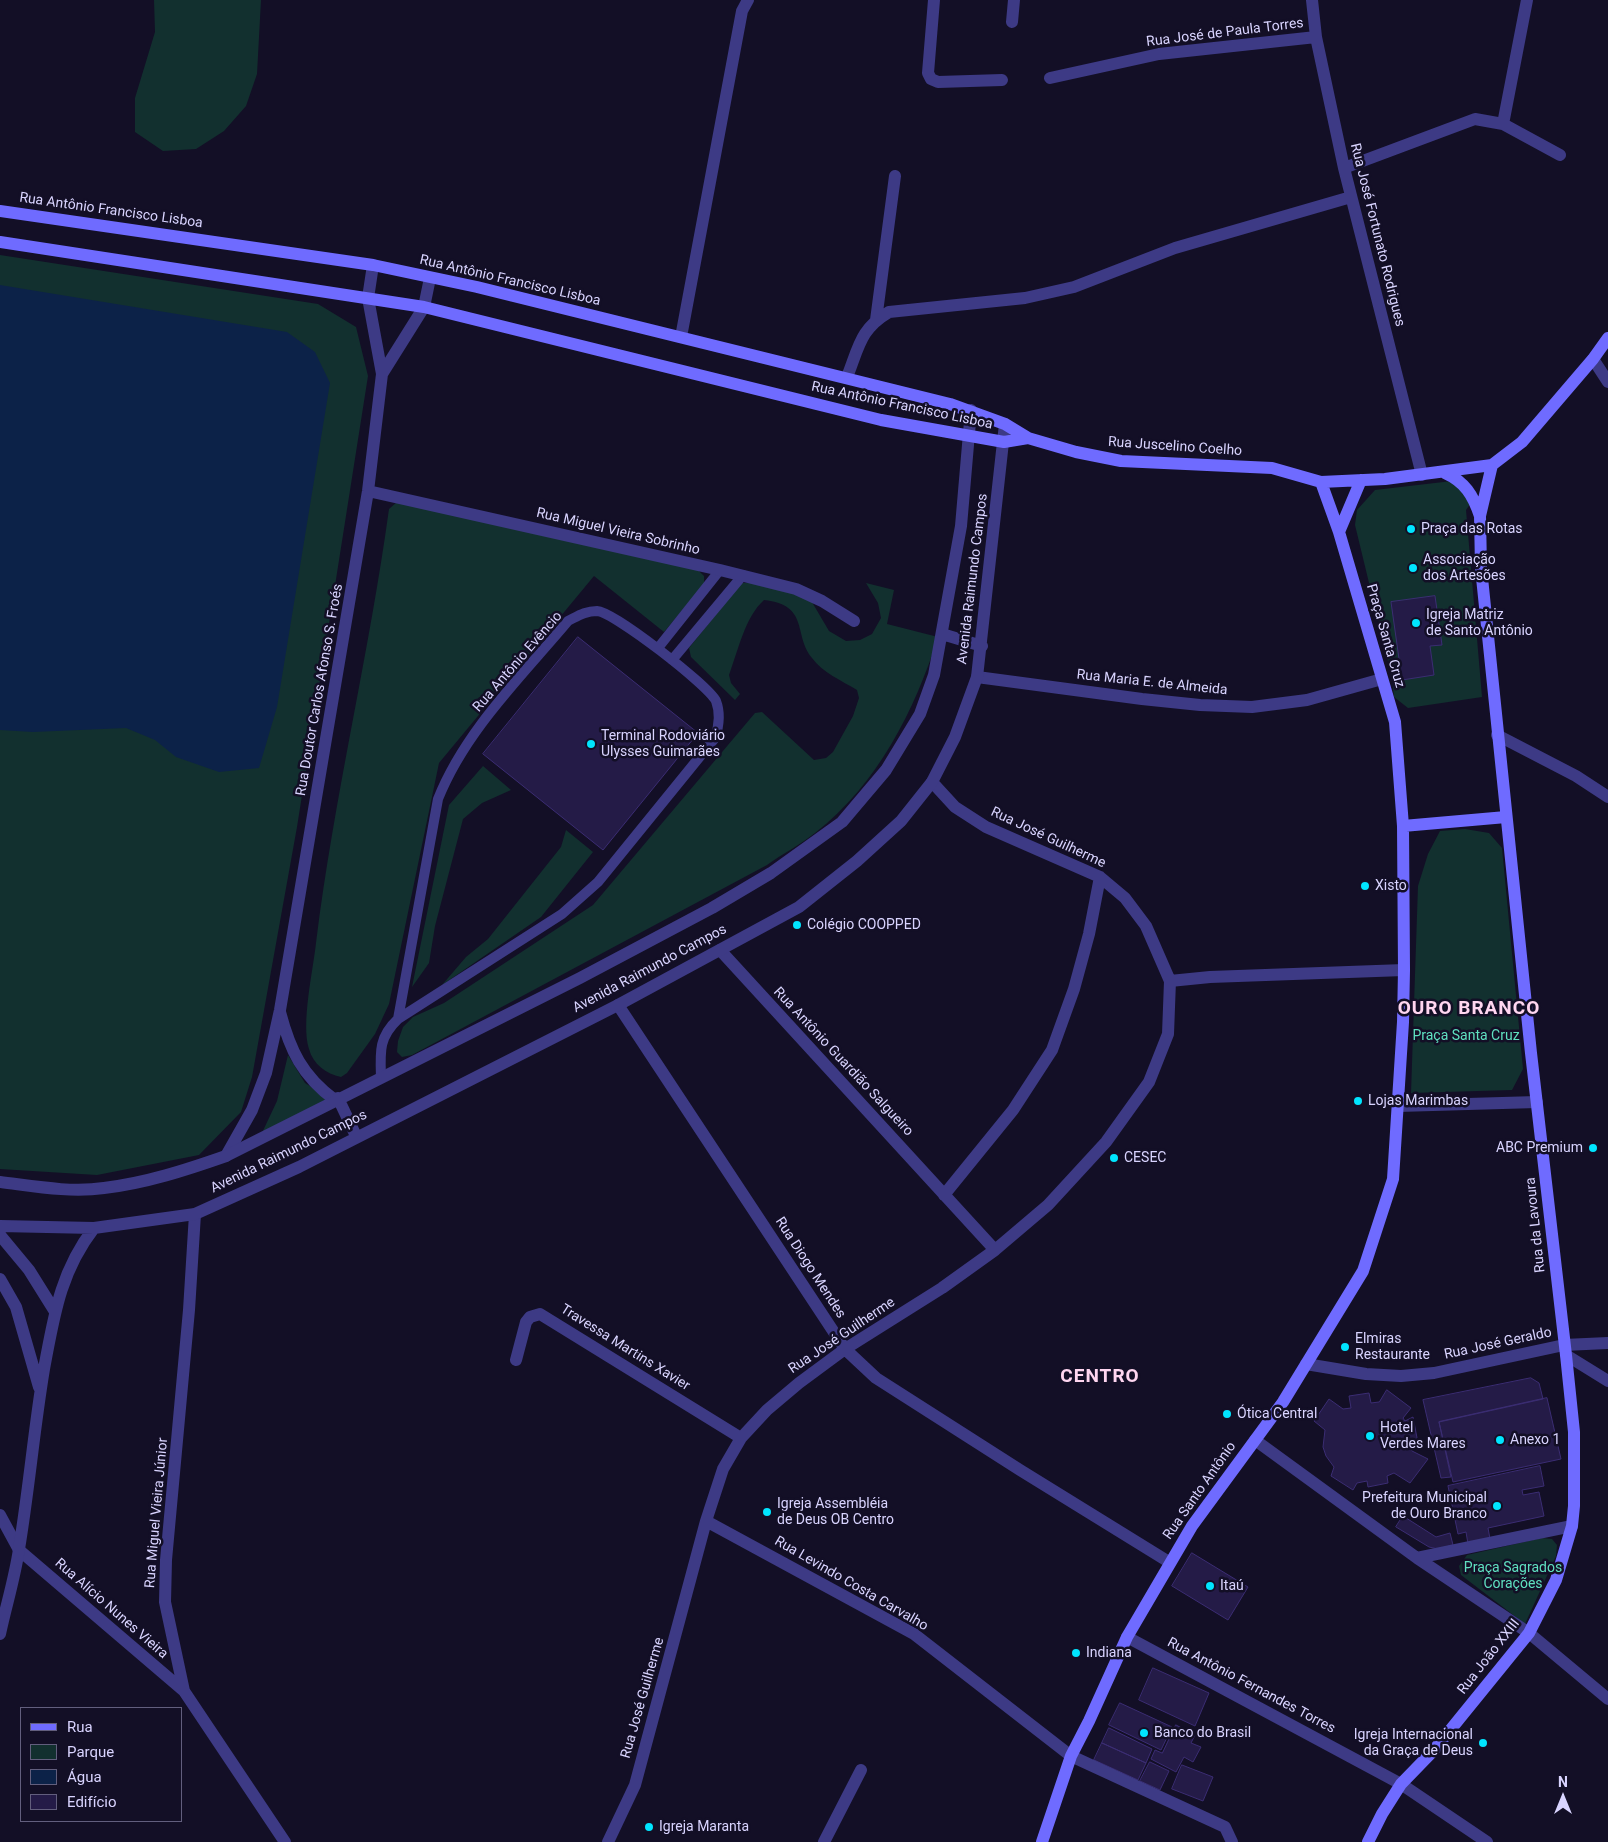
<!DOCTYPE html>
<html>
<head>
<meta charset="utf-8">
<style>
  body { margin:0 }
  #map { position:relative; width:1608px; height:1842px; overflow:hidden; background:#130f26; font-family:Roboto,sans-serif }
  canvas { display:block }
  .legend { position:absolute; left:20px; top:1707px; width:162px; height:115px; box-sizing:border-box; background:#130f26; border:1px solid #625e7d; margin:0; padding:6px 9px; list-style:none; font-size:15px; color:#d9d4ff }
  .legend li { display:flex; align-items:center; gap:10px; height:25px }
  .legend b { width:25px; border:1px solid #625e7d }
  .north { position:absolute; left:1538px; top:1772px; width:50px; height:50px; -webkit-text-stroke:4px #130f26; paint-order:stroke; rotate:0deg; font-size:14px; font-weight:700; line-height:20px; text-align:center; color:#d9d4ff }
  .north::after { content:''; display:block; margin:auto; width:18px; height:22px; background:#d9d4ff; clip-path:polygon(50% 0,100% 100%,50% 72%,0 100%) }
</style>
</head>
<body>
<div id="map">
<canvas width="1608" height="1842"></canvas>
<ul class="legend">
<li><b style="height:6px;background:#6f6bff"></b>Rua</li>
<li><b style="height:14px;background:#12302f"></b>Parque</li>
<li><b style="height:14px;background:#0c2248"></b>Água</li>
<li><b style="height:14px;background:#241b47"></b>Edifício</li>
</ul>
<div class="north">N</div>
</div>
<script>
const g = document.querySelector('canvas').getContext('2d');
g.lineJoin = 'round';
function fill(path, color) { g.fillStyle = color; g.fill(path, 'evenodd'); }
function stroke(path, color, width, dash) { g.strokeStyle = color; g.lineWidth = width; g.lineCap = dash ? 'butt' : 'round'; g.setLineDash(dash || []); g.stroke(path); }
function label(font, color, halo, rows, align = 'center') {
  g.font = font + ' Roboto,sans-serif'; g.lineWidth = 5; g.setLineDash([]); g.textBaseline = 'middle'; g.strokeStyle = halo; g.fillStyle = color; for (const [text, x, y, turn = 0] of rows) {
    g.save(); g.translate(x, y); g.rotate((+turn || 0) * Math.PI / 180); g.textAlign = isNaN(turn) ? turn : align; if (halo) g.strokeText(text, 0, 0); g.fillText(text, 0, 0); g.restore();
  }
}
fill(new Path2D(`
  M154 0H261L257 74 246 106 224 131 196 149 163 151 135 132V98L155 32Z
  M0 255 318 304 356 327 368 376 297 827 252 1077 241 1112 199 1155 97 1175 0 1169Z
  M1452 481 1473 500 1466 510 1482 697 1408 708 1394 697 1392 678 1355 525 1357 510 1375 490Z
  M397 502 698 570 704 576V584L664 632 594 576 439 763 389 1004 375 1034 347 1073 341 1077C326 1074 313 1064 309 1049 301 1023 313 971 316 943 334 797 369 655 389 509Z
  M741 583H752L809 597 829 631 846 641 860 640 872 634 881 618 878 603 866 583 894 590 887 624 938 637C915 710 877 785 815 833 800 845 782 854 767 865L412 1055 402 1057 397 1052 398 1041 403 1027 413 1017 444 1003 593 905 755 713 762 712 814 760 826 758 833 752 853 716 859 698 857 690C842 681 822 672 812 658 793 635 810 605 764 600 745 617 738 651 729 675L731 683 740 694 735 700 691 657 689 648Z
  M483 766 511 790 482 803 463 819 435 926 429 963 412 987 449 805Z
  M1465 829 1489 833 1502 848 1523 1069 1512 1090 1411 1093 1418 886 1428 854 1440 831Z
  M566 830 593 852 541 917 442 985 466 957 488 939 561 847Z
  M288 1055 305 1083 329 1098 261 1135 277 1101Z
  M1542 1538 1552 1539 1557 1545 1556 1556 1525 1624 1461 1575 1459 1566 1467 1555Z`), '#12302f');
fill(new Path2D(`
  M0 285 287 332 315 352 330 383 277 707 259 768 219 772 176 757 155 740 126 728 33 732 0 730Z`), '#0c2248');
const building = new Path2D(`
  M1435 596 1442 645 1430 646 1434 675 1402 680 1391 602Z
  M578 637 698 733 603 850 483 754Z
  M1531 1378 1539 1383 1543 1399 1439 1422 1451 1477 1441 1478 1423 1400Z
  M1387 1390 1411 1408 1403 1418 1405 1421 1413 1417 1418 1443H1409L1412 1451 1428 1459 1410 1483 1394 1473 1387 1476 1388 1483 1368 1487 1367 1481 1357 1483 1353 1490 1331 1476 1334 1467 1326 1456 1323 1447 1325 1430 1314 1421 1329 1399 1343 1409 1351 1408 1349 1396 1369 1393 1371 1403 1379 1402Z
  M1547 1398 1561 1459 1453 1482 1439 1422Z
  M1540 1466 1544 1486 1522 1490 1523 1495 1539 1492 1544 1516 1488 1528 1490 1539 1468 1544 1466 1532 1458 1534 1448 1486Z
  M1403 1516 1436 1537 1450 1533 1453 1545 1438 1549 1429 1547 1396 1527Z
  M1192 1553 1248 1587 1228 1620 1172 1586Z
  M1153 1668 1209 1693 1195 1726 1139 1700Z
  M1120 1703 1172 1727 1161 1750 1109 1725Z
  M1176 1725 1195 1735 1191 1743 1201 1747 1193 1762 1184 1757 1176 1772 1151 1759 1155 1750 1162 1753Z
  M1109 1728 1152 1749 1146 1763 1102 1743Z
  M1102 1743 1146 1763 1138 1780 1094 1760Z
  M1150 1762 1169 1771 1160 1790 1140 1781Z
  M1182 1765 1213 1777 1203 1801 1172 1789Z`);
fill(building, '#241b47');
stroke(building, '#3b2d73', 1);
stroke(new Path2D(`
  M658 648 720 570
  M672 660 743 575
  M381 1077C380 1051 379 1037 398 1019L562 914 598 882 715 738C719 726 721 714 716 701 708 685 614 612 597 611 585 611 578 616 568 621 521 677 465 731 438 799L398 1019`), '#3d3a85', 10);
stroke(new Path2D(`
  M934 0 928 73 931 79 938 82 1002 80
  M1312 0 1316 37 1344 168 1422 475
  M1012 22 1014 0
  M1050 78 1159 54 1316 37
  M1503 124 1527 0
  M1344 168 1475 119 1503 124 1560 155
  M876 320 895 176
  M681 337 742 11 748 0
  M1593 359 1608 382
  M382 374 424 307 430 278
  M847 377C859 347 860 329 889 312L1025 298 1074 287 1175 248 1351 197
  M368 491 720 570 796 589 822 601 854 621
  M977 677 1142 699 1200 705 1252 707 1307 700 1382 679
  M1497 735 1576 776 1608 797
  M720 950 995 1250
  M1170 981 1210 977 1404 970
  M618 1005 845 1349 876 1378 1020 1470 1169 1562
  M280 1012C290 1050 302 1076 335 1100
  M1398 1106 1537 1102
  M226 1156 252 1110 266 1073 280 1010 368 491 382 374 368 298 373 265
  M944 1195 1013 1110 1052 1050 1074 989 1089 934 1100 877
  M195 1214 189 1310 166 1560 165 1602 184 1691 285 1842
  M516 1360 526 1322 530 1317 540 1314 741 1438
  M1306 1364 1366 1374 1401 1376 1434 1373 1564 1345 1608 1343
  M1255 1440 1417 1558 1529 1633 1608 1699
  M0 1515 19 1550 184 1691
  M706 1521 914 1634 1071 1756 1225 1827 1232 1842
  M1417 1558 1572 1526
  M1127 1637 1401 1784 1487 1842
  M608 1842 635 1785 706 1521 723 1469 741 1438 767 1410 799 1383 845 1349 942 1288 995 1250 1048 1205 1106 1142 1149 1082 1168 1034 1170 981 1146 926 1125 898 1100 877 986 827 955 807 932 782
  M824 1842 861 1770`), '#3d3a85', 12);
stroke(new Path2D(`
  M942 634 982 646
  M338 1098 356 1136
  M0 1182C33 1186 70 1193 104 1188 146 1183 186 1170 226 1156L580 978 712 908 771 873 842 822 886 770 920 714 934 675 961 526 971 410
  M0 1226 94 1228 195 1214 299 1167 618 1005 799 907 857 861 901 821 932 782 955 737 977 677 1005 424
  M0 1235 29 1270 54 1310
  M0 1279 16 1307 39 1387
  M1566 1355 1608 1381
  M0 1634C6 1606 15 1577 19 1549 29 1489 34 1429 44 1369 54 1316 60 1272 94 1228`), '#3d3a85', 12);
stroke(new Path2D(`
  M0 211 373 265 477 287 950 404 1005 424 1028 438 1076 452 1121 461 1272 468 1321 482 1385 479 1492 465 1522 442 1593 359 1608 338
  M0 242 424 307 881 420 1004 442 1028 438
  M1445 473C1465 482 1473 495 1480 516
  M1339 532 1361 480
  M1403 826 1506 817
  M1042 1842 1071 1756 1089 1721 1127 1637 1192 1526 1283 1402 1363 1271 1393 1179 1403 1022 1404 970 1403 826 1395 722 1339 532 1321 482
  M1368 1842 1382 1814 1401 1784 1434 1750 1529 1633 1556 1580 1572 1526 1574 1506V1432L1566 1355 1531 1053 1481 568 1480 516 1492 465`), '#6f6bff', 12);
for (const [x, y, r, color] of [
  [1411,529,5,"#00e5ff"],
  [1413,568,5,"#00e5ff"],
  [1416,623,5,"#00e5ff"],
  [591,744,5,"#00e5ff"],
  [1365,886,5,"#00e5ff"],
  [797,925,5,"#00e5ff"],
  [1358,1101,5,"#00e5ff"],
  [1593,1148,5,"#00e5ff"],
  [1114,1158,5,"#00e5ff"],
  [1345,1347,5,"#00e5ff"],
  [1227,1414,5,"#00e5ff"],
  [1370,1436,5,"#00e5ff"],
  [1500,1440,5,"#00e5ff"],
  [1497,1506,5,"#00e5ff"],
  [767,1512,5,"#00e5ff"],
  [1210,1586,5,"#00e5ff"],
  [1076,1653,5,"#00e5ff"],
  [1144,1733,5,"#00e5ff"],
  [1483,1743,5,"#00e5ff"],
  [649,1827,5,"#00e5ff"]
]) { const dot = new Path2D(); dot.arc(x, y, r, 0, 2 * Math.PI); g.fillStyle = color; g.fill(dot); stroke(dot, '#130f26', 2); }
label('14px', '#d9d4ff', '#130f26', [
  ["Rua José de Paula Torres",1225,33,-7],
  ["Rua Antônio Francisco Lisboa",111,211,8],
  ["Rua José Fortunato Rodrigues",1377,235,76],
  ["Rua Antônio Francisco Lisboa",510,281,13],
  ["Rua Antônio Francisco Lisboa",902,406,12],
  ["Rua Juscelino Coelho",1175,447,4],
  ["Rua Miguel Vieira Sobrinho",618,532,13],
  ["Avenida Raimundo Campos",973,579,-83],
  ["Praça Santa Cruz",1385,636,74],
  ["Rua Antônio Evêncio",518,662,-49],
  ["Rua Maria E. de Almeida",1152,683,6],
  ["Rua Doutor Carlos Afonso S. Froés",320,690,-80],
  ["Rua José Guilherme",1048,838,25],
  ["Avenida Raimundo Campos",650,969,-28],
  ["Rua Antônio Guardião Salgueiro",843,1062,47],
  ["Avenida Raimundo Campos",289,1152,-26],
  ["Rua da Lavoura",1536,1225,-96],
  ["Rua Diogo Mendes",810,1268,57],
  ["Rua José Guilherme",842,1336,-34],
  ["Rua José Geraldo",1498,1344,-12],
  ["Travessa Martins Xavier",625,1348,32],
  ["Rua Santo Antônio",1200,1491,-55],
  ["Rua Miguel Vieira Júnior",157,1513,-85],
  ["Rua Levindo Costa Carvalho",851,1584,30],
  ["Rua Alício Nunes Vieira",111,1609,41],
  ["Rua João XXIII",1489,1657,-52],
  ["Rua Antônio Fernandes Torres",1251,1686,28],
  ["Rua José Guilherme",643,1698,-74]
]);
label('14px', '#d9d4ff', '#130f26', [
  ["Praça das Rotas",1421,529],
  ["Associação",1423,560],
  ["dos Artesões",1423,576],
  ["Igreja Matriz",1426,615],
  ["de Santo Antônio",1426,631],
  ["Terminal Rodoviário",601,736],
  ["Ulysses Guimarães",601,752],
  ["Xisto",1375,886],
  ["Colégio COOPPED",807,925],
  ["Lojas Marimbas",1368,1101],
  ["ABC Premium",1583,1148,"right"],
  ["CESEC",1124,1158],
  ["Elmiras",1355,1339],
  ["Restaurante",1355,1355],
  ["Ótica Central",1237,1414],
  ["Hotel",1380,1428],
  ["Verdes Mares",1380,1444],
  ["Anexo 1",1510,1440],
  ["Prefeitura Municipal",1487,1498,"right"],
  ["de Ouro Branco",1487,1514,"right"],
  ["Igreja Assembléia",777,1504],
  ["de Deus OB Centro",777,1520],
  ["Itaú",1220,1586],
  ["Indiana",1086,1653],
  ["Banco do Brasil",1154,1733],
  ["Igreja Internacional",1473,1735,"right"],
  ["da Graça de Deus",1473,1751,"right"],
  ["Igreja Maranta",659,1827]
], 'left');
label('14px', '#5fe0c0', '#130f26', [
  ["Praça Santa Cruz",1466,1036],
  ["Praça Sagrados",1513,1568],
  ["Corações",1513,1584]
]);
g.letterSpacing = '1px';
label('bold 19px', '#ffd6f0', '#130f26', [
  ["OURO BRANCO",1469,1009],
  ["CENTRO",1100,1377]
]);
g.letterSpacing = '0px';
</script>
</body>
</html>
